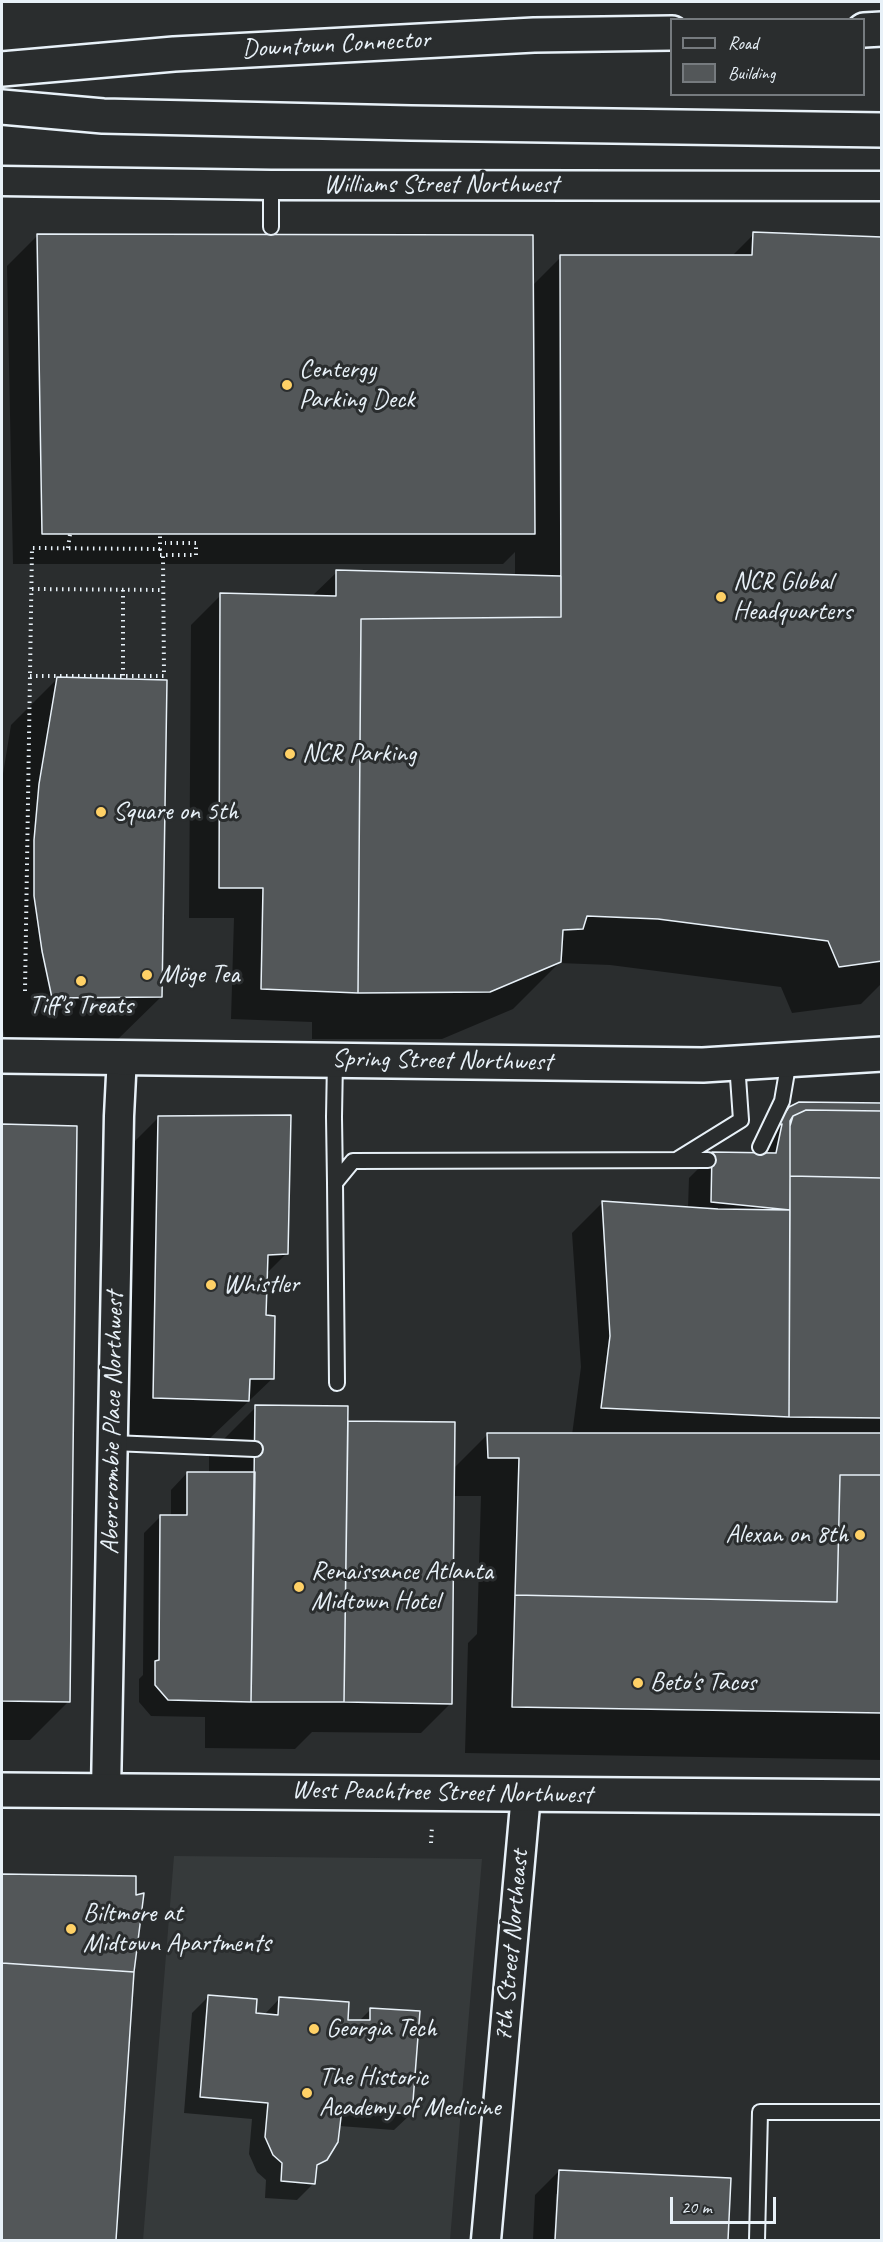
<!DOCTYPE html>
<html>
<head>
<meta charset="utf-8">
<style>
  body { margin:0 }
  #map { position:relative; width:883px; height:2242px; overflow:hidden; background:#2a2d2e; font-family:Caveat,sans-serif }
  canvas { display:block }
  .frame { position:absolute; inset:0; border:3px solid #e8f1f8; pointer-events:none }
  .legend { position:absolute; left:670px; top:18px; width:195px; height:78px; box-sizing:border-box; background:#2a2d2e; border:2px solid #767b7f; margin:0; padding:8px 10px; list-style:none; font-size:18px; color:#e8f1f8 }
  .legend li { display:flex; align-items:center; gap:12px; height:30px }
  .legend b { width:30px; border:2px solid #767b7f }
  .scale { position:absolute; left:670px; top:2197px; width:106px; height:27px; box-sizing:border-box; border:3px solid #e8f1f8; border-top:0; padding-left:8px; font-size:18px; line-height:21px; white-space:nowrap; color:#e8f1f8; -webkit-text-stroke:4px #2a2d2e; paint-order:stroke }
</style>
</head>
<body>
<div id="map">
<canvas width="883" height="2242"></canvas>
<div class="frame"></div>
<ul class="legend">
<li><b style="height:8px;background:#2a2d2e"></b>Road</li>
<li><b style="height:16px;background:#535759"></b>Building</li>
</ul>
<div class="scale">20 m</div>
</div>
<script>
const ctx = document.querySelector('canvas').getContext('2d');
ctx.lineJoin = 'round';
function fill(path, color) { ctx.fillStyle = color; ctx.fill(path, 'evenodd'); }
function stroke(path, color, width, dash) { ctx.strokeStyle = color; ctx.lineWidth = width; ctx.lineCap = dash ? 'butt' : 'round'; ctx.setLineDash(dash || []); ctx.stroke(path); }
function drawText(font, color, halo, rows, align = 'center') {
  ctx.font = font + ' Caveat,sans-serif'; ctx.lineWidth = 6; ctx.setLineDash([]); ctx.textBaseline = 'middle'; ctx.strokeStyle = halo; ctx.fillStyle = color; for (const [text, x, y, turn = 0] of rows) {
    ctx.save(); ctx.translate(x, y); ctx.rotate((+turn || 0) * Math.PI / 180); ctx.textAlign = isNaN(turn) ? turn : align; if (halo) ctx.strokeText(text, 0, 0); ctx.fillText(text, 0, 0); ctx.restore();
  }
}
fill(new Path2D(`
  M174 1856 482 1859 450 2240H143Z`), '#363a3b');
fill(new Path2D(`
  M754 234 882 238V983L861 1004 792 1013 781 987 610 965 559 963 513 1009 442 1039H312V1022L231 1019 234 918H189L191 625 221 595 311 597 337 572 515 576V552L503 564H13L7 266 37 236 532 286 561 257 732 256Z
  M58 678 161 997 114 1043 6 1044 2 1024V780L11 725Z
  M882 1104V1760L465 1753 468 1643 477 1634 481 1496H453L451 1703 421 1733 312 1732 295 1749 205 1748V1717L151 1716 139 1702V1679L143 1675 144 1533 161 1516H171V1490L187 1473H209V1454L256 1407 347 1425 349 1423 453 1469 487 1435H572L581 1367 572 1233 602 1203 688 1208 689 1178 713 1154H758L765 1133 789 1109Z
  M159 1117 287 1253 266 1274 264 1316 273 1378 209 1439 115 1436 120 1156Z
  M2 1126 76 1127 68 1702 30 1740H2Z
  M2 1875 134 1877 132 1972 114 2240H2Z
  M209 1996 254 2014 264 2015 280 1998 346 2021 358 2022 371 2009 411 2114 394 2130 339 2126 326 2159 314 2170 313 2184 297 2200 265 2198 266 2180 257 2172 249 2154 252 2119 184 2113 192 2013Z
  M559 2171 729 2179 726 2240H557L559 2194H556L554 2240H533L535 2195Z`), '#0007');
const building = new Path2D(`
  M753 232 882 237V961L839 967 828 941 658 919 587 916 583 929 563 930 561 962 490 992 358 993 361 619 561 617 560 255H752Z
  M37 234 533 235 535 534H42Z
  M336 570 561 576V617L361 619 358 993 261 989 263 888H219L220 593 336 596Z
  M57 677 167 680 162 997 52 998 42 951 34 896V840L39 784Z
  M799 1102 882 1103V1111L806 1110 793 1116 790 1126V1210L711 1202 712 1152 776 1153 782 1124 776 1126 789 1107Z
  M806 1110 882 1111V1178L790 1176V1121L793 1116Z
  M291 1115 288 1254 268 1255 266 1315 275 1316 274 1379H250L249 1401 153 1398 158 1116Z
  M2 1124 77 1126 70 1702 2 1701Z
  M790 1176 882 1178V1418L789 1417Z
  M602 1201 718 1209 790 1210 789 1417 601 1408 610 1336Z
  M255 1405 348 1406 344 1702H251Z
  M348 1421 455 1422 452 1704 344 1702Z
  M487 1433H882V1475H840L837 1602 515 1595 519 1458H488Z
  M187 1472H255L251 1702 168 1700 155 1685V1661L159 1660 160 1515H187Z
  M840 1475H882V1713L512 1707 515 1595 837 1602Z
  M2 1874 136 1876V1895L144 1893 134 1972 2 1963Z
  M2 1963 134 1972 116 2240H2Z
  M208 1995 257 1999 256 2013 278 2015 279 1997 349 2002 348 2020H370V2008L420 2011 412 2114 342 2109 338 2142 327 2160 317 2165 315 2184 281 2181 282 2163 273 2155 265 2137 268 2103 200 2097Z
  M559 2170 731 2178 728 2240H555Z`);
fill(building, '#535759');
stroke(building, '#e8f1f8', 1.5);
const lane = new Path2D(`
  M271 185V227
  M335 1060 334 1117 335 1183
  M760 1147 782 1101 789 1060
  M678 1159 741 1120 737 1063
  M337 1383 335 1183 353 1161 708 1160
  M113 1443 255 1449
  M757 2240 760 2112H882`);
const street = new Path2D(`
  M2 181 271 185 882 186
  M106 1791 119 1116 122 1056
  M486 2240 526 1794`);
const secondary = new Path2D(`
  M2 1056 703 1065 882 1054
  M2 1790 882 1797`);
const highway = new Path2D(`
  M864 30 882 29
  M2 69 174 54 534 35 672 33
  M2 107 103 116 411 123 882 130`);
stroke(lane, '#e8f1f8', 18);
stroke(street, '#e8f1f8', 33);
stroke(secondary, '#e8f1f8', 38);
stroke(highway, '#e8f1f8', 38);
stroke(new Path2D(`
  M68 548 70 534
  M160 549V555H196V543H165
  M32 589 164 590
  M123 590V676
  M30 676H164L163 555
  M25 991 32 548 160 549V534
  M431 1843 432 1826`), '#e8f1f8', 4, [1.5, 4.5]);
stroke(lane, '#2a2d2e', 14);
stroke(street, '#2a2d2e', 28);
stroke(secondary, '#2a2d2e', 33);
stroke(highway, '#2a2d2e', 33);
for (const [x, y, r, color] of [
  [287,385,6,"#ffd166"],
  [721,597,6,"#ffd166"],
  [290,754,6,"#ffd166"],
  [101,812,6,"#ffd166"],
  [147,975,6,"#ffd166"],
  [81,981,6,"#ffd166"],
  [211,1285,6,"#ffd166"],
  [860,1535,6,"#ffd166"],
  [299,1587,6,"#ffd166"],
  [638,1683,6,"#ffd166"],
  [71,1929,6,"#ffd166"],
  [314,2029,6,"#ffd166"],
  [307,2093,6,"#ffd166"]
]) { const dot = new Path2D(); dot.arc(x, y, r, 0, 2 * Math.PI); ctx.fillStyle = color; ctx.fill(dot); stroke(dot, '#2a2d2e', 2); }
drawText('26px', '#e8f1f8', '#2a2d2e', [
  ["Downtown Connector",336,45,-3],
  ["Williams Street Northwest",441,185],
  ["Spring Street Northwest",442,1061,1],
  ["Abercrombie Place Northwest",113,1423,-89],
  ["West Peachtree Street Northwest",442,1793,1],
  ["7th Street Northeast",512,1946,-85]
]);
drawText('26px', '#e8f1f8', '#2a2d2e', [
  ["Centergy",299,370],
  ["Parking Deck",299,400],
  ["NCR Global",733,582],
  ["Headquarters",733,612],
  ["NCR Parking",302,754],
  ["Square on 5th",113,812],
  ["Möge Tea",159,975],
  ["Tiff's Treats",81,1006,"center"],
  ["Whistler",223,1285],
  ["Alexan on 8th",848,1535,"right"],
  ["Renaissance Atlanta",311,1572],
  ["Midtown Hotel",311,1602],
  ["Beto's Tacos",650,1683],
  ["Biltmore at",83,1914],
  ["Midtown Apartments",83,1944],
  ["Georgia Tech",326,2029],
  ["The Historic",319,2078],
  ["Academy of Medicine",319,2108]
], 'left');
</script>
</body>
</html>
